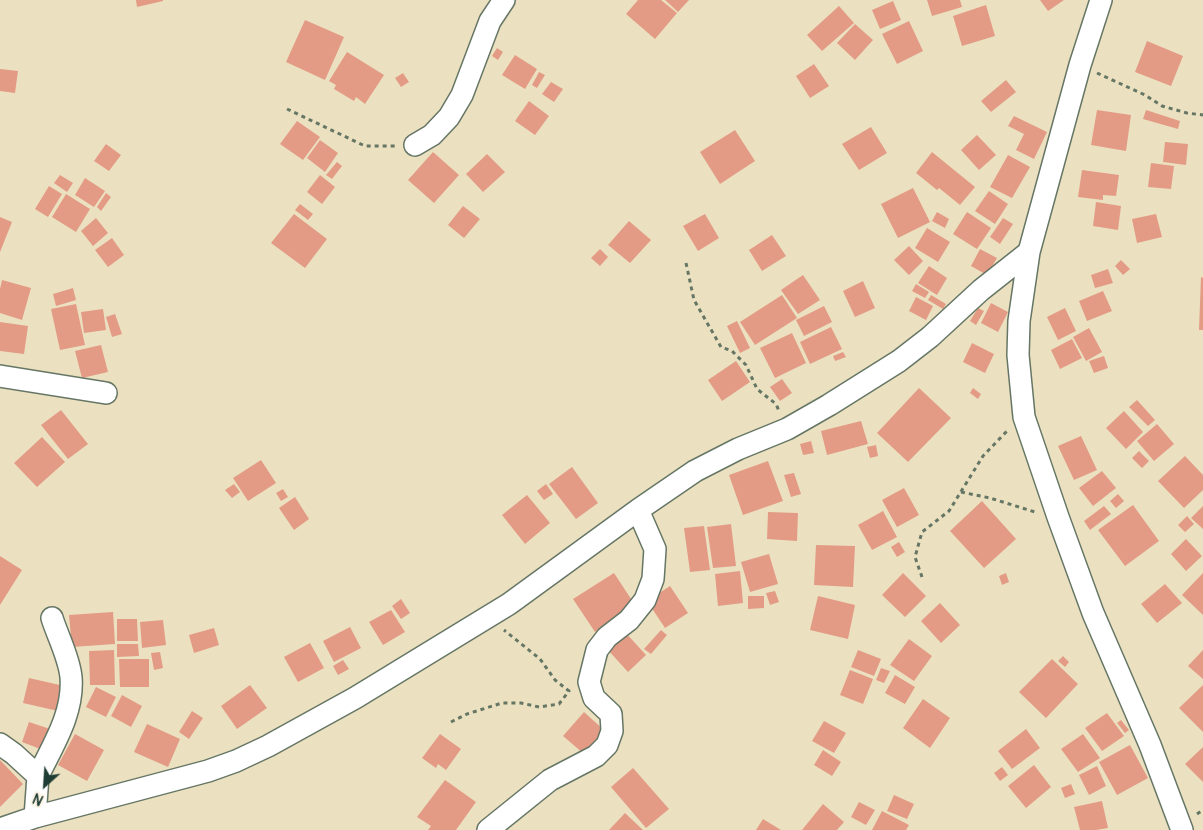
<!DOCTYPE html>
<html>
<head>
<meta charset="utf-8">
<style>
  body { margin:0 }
  #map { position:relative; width:1203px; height:830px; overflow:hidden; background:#ebe1c0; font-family:Pangolin,sans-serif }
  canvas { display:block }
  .north { position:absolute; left:20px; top:760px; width:50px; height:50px; -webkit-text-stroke:4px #fcf5e5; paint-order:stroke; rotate:206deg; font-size:14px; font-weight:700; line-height:20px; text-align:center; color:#1f3d34 }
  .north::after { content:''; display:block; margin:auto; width:18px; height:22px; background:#1f3d34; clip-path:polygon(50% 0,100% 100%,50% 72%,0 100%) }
</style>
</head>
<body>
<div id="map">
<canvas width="1203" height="830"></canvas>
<div class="north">N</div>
</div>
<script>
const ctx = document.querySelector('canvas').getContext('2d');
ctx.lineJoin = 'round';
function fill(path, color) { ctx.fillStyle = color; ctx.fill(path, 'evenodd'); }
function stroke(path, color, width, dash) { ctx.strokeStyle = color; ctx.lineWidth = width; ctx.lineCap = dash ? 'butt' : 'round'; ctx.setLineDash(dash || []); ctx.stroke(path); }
fill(new Path2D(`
  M136 0H163V1L137 7Z
  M638 0H661L677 13 655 39 626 14Z
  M665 0H689L678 12Z
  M927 0H960L962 7 932 16Z
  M1040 0H1064L1048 11Z
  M893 1 901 20 880 29 872 10Z
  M986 5 995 36 962 46 953 16Z
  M839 6 854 23 822 51 807 35Z
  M305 20 344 37 325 80 286 62Z
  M909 21 923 51 897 64 882 34Z
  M855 24 873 40 855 60 837 43Z
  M1147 41 1183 56 1171 86 1135 72Z
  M497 48 503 52 498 60 492 56Z
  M347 52 384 75 365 104 356 97 354 101 334 89 336 85 329 81Z
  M515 55 537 69 525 89 502 75Z
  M814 64 829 86 810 98 796 76Z
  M0 69 18 71 15 93 0 91Z
  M539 72 545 75 537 88 532 85Z
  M403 73 409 82 401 87 395 78Z
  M1006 80 1016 92 991 112 981 101Z
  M551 82 563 89 554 102 542 94Z
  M529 101 549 116 535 135 515 121Z
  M1097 110 1131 115 1126 151 1091 145Z
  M1146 110 1180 121 1178 129 1143 119Z
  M1014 116 1047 132 1034 159 1016 150 1024 134 1008 126Z
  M297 121 320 137 303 160 280 144Z
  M871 127 887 153 859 170 842 144Z
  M735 130 755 161 720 184 700 152Z
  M977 135 996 155 979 170 961 150Z
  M320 140 338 153 325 172 307 158Z
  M1165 142 1188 144 1186 165 1163 162Z
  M106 144 121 155 109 171 94 161Z
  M433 152 459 175 434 203 408 180Z
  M932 152 975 187 960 205 939 188 937 190 916 173Z
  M487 154 505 172 483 192 466 174Z
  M1008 155 1030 167 1012 198 990 187Z
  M337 162 342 166 332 179 326 175Z
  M1151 163 1174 166 1171 189 1148 187Z
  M1082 170 1119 175 1116 196 1103 195V200L1078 197Z
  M60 175 73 183 67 192 54 183Z
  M320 175 335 187 322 204 307 192Z
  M85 178 105 191 94 207 75 195Z
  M49 186 62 194 48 217 35 209Z
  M913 188 930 222 898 238 881 204Z
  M989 191 1008 204 995 224 975 211Z
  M106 193 111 197 101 211 97 207Z
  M66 194 90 209 76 232 52 217Z
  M1096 202 1121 206 1118 230 1093 226Z
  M300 204 313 214 308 220 295 210Z
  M463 206 480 219 464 238 448 225Z
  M937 212 949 219 945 228 932 221Z
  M967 212 991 228 977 249 953 234Z
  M294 214 327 239 305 268 271 243Z
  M705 214 719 238 698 251 683 226Z
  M1156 214 1162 237 1137 243 1132 219Z
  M0 217 12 222 0 252Z
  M96 218 108 233 93 246 81 231Z
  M1003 218 1013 224 1000 244 990 237Z
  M629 221 651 240 630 263 608 245Z
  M927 228 950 242 938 262 915 248Z
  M772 235 786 256 762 271 749 250Z
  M112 238 124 255 108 267 95 250Z
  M909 246 923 261 909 275 894 260Z
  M600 249 608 257 600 266 591 258Z
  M980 249 997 258 987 275 971 266Z
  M1121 260 1130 269 1123 275 1115 266Z
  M929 266 947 278 937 295 918 283Z
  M1108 269 1113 283 1095 288 1091 275Z
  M803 275 820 300 798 314 781 290Z
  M1201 277 1203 278V330H1199Z
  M2 280 31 288 22 320 0 313V289Z
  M863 281 875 308 855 317 843 291Z
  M916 284 929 292 925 298 912 291Z
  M73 288 76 300 56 306 53 294Z
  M1103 291 1112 311 1087 321 1079 301Z
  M782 295 797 318 755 345 740 322Z
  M931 295 946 304 943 309 928 300Z
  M916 297 933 306 926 320 909 311Z
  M991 303 1008 312 998 332 981 323Z
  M76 304 85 345 60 350 51 309Z
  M824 306 832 322 804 336 796 320Z
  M978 308 984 311 976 325 970 321Z
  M1065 308 1076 331 1058 340 1047 317Z
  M103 309 106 330 84 333 81 312Z
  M115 314 122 334 112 337 106 317Z
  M737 321 750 348 740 353 727 326Z
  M0 322 28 326 24 354 0 351Z
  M831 327 842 349 810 364 800 342Z
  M1089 328 1102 352 1086 361 1073 337Z
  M792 333 806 363 775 378 760 348Z
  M1072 339 1082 358 1060 369 1051 350Z
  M972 343 994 354 985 373 963 362Z
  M101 345 108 372 82 378 75 351Z
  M843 352 846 357 835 361 833 356Z
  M1104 356 1108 368 1094 373 1089 361Z
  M736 361 750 382 722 401 708 380Z
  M782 379 792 393 780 401 770 387Z
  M919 388 951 418 908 462 877 433Z
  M973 388 981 394 978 399 970 393Z
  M1137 400 1155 420 1148 426 1129 407Z
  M61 410 88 444 68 459 41 425Z
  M1124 411 1143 432 1126 449 1106 428Z
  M861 421 868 444 827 455 821 431Z
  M1157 424 1174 444 1154 461 1137 441Z
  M1081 436 1097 470 1074 480 1058 446Z
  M42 437 65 462 37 487 14 463Z
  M811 441 814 453 803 455 800 444Z
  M876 445 878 456 870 458 867 447Z
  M1139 451 1149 461 1142 468 1132 458Z
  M1185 456 1203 475V490L1184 508 1158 481Z
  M261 460 276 483 248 501 233 478Z
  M768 461 783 501 743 515 729 475Z
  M572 467 598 503 576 519 549 484Z
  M1102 471 1116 488 1093 506 1079 488Z
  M794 473 801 494 791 497 784 475Z
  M234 484 240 492 232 498 225 490Z
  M546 484 553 494 544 500 537 491Z
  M904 488 919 515 897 527 882 500Z
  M283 489 288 497 281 501 276 493Z
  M1118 494 1124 501 1116 508 1110 501Z
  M527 495 550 523 525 544 502 515Z
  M295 497 309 519 294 530 279 508Z
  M982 501 1016 539 984 568 950 531Z
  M1133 505 1159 541 1125 566 1098 530Z
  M1104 506 1111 514 1090 530 1084 521Z
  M1203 506V529L1191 518Z
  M883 511 897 537 872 550 858 525Z
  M768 512 798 513 797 541 767 539Z
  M1187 516 1194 524 1185 532 1178 525Z
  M731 524 736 566 713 568 707 527Z
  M704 526 710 570 690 572 684 528Z
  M1186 539 1202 556 1186 571 1171 554Z
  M899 542 905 552 897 557 891 547Z
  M816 545 855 546 853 587 814 585Z
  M769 554 778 584 750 592 741 562Z
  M0 556 22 570 0 605Z
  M740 571 743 603 718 606 715 574Z
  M614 573 635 605 595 632 573 599Z
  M903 573 926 596 905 617 882 595Z
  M1006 573 1009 582 1002 585 999 576Z
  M1203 573V615L1182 595Z
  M1165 584 1182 603 1157 623 1141 604Z
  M670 586 688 613 665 628 647 601Z
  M775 591 779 602 770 605 766 593Z
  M748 596H764V608L748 609Z
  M818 596 855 605 848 639 810 630Z
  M401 599 410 613 401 619 392 606Z
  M940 603 960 625 941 643 921 621Z
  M391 610 405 632 383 645 369 622Z
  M113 612 115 644 72 647 69 615Z
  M117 619H137L138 641H117Z
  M163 620 166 645 142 648 140 622Z
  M350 627 361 648 334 662 323 641Z
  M214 628 219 645 194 653 189 635Z
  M661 630 667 635 651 654 644 649Z
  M625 632 646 655 628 672 607 649Z
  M909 639 932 656 914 681 890 665Z
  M310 643 324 668 298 682 284 657Z
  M117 644H138L139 656 117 657Z
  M114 650 115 685H90L89 651Z
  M858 650 881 659 874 676 851 667Z
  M1203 650V679L1188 666Z
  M160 652 163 668 154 670 151 653Z
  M1063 656 1069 662 1065 667 1058 661Z
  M119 659H149V687H120Z
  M1052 659 1078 684 1046 718 1019 692Z
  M343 660 349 669 338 675 333 666Z
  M881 668 890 671 884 683 876 680Z
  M850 670 873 679 863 704 840 695Z
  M895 675 915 687 905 704 885 693Z
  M29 678 64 686 58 711 23 703Z
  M250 685 267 708 237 729 221 706Z
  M1203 685V732L1179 708Z
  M96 687 116 697 106 717 86 707Z
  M122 695 142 706 131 727 111 716Z
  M923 699 950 718 930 748 903 728Z
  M192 711 203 718 189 739 179 732Z
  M584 712 605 731 584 754 563 736Z
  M1107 713 1124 736 1102 751 1085 728Z
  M1121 720 1129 730 1125 733 1117 723Z
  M824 721 846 733 834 753 812 741Z
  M29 722 50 729 43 750 22 742Z
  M147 724 180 739 168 767 134 752Z
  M1026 729 1040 748 1012 769 998 751Z
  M75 734 104 750 87 781 58 765Z
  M440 734 461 749 446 770 438 764 436 768 422 758Z
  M1083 734 1100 758 1078 772 1061 749Z
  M1130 745 1148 778 1117 795 1099 762Z
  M1203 747V782L1185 764Z
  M823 750 841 762 832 776 814 765Z
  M0 760 23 784 0 807Z
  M1034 765 1051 787 1026 808 1008 786Z
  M1097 766 1106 786 1089 795 1079 775Z
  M1002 767 1008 775 1000 781 994 773Z
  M633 768 669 809 646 828 611 787Z
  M445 780 476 802 456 830H428L431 826 417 817Z
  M1071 784 1075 794 1065 798 1061 788Z
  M894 795 914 804 907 819 887 811Z
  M1102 801 1108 828 1096 830H1080L1074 807Z
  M859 802 875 810 866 825 851 817Z
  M823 804 844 822 837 830H802Z
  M882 811 909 825 906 830H872Z
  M625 813 643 830H609Z
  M763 819 781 830H756Z`), '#e39b85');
const minor = new Path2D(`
  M1101 0 1080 65 1029 252 1019 321 1018 355 1024 417 1058 517 1093 613 1150 745 1182 830
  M415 145 432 135 449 117 462 95 490 21 504 0
  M0 376 106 393
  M0 744 14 754 38 776 35 817
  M38 776C53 745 74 713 71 677 69 657 58 637 52 618
  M0 829 35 817 208 771 236 761 268 746 355 698 509 604 638 510 695 471 738 449 787 429 829 405 899 361 930 337 981 290 1029 252
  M488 830 550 780 596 756 607 745 612 731 611 714 594 698 589 682 597 650 607 637 629 620 645 600 653 579 655 549 638 510`);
stroke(minor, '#667665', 24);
stroke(new Path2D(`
  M1097 73 1145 95 1162 106 1187 113 1203 115
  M287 109 365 146H396
  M686 263 694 300 721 347 732 351 746 365 757 389 776 404 779 411
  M961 492 990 498 1035 512
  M922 577 915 557 922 532 949 511 983 456 1008 430
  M451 722 467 714 502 703H521L539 707 559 704 569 691 555 680 540 659 504 630
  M1197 814 1203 810`), '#667665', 3, [4, 4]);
stroke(minor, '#fff', 21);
</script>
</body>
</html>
